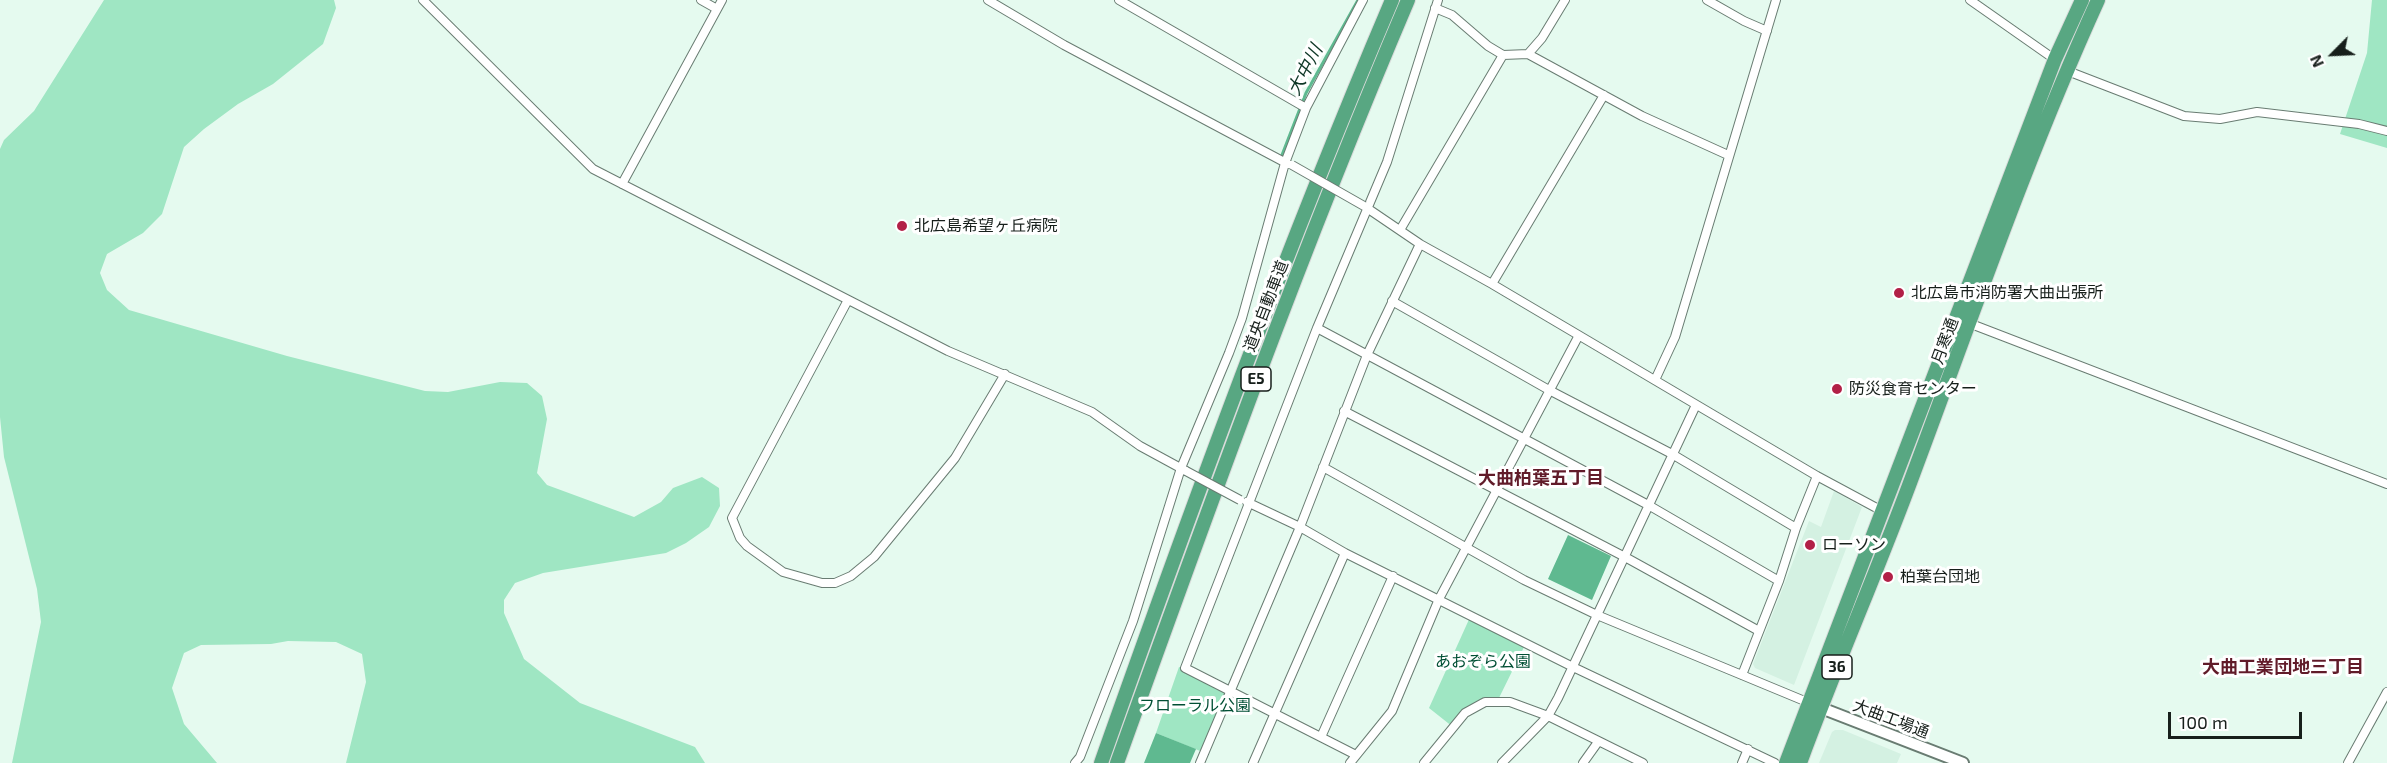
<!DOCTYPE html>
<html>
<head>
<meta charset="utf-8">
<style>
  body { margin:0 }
  #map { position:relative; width:2387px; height:763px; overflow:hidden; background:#e5faef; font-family:"Exo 2",sans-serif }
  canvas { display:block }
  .north { position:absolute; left:2303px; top:24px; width:60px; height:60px; -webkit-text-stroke:4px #fff; paint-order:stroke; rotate:246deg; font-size:16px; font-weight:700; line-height:24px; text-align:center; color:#171f1b }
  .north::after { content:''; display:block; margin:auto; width:21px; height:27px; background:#171f1b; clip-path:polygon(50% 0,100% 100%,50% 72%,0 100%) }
  .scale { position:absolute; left:2168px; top:712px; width:134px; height:27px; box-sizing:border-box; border:3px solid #171f1b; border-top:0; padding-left:8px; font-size:18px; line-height:21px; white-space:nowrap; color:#171f1b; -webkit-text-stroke:4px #fff; paint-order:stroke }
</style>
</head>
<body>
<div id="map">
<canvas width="2387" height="763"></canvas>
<div class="north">N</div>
<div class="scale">100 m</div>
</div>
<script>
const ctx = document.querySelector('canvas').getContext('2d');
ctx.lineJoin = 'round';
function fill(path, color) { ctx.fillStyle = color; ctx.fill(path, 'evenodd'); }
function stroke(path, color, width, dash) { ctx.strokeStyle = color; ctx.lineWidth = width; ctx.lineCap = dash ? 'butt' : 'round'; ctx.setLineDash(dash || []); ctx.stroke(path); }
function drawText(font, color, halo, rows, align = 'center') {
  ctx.font = font + ' "Exo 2","Noto Sans JP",sans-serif'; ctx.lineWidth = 6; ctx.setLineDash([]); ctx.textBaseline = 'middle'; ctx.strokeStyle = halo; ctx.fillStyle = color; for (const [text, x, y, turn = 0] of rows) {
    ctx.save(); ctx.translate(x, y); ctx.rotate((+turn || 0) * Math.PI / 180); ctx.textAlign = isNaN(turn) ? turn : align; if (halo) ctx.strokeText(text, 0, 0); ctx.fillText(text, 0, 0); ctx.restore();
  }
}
fill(new Path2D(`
  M1834 491 1862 507 1794 685 1755 668 1753 664 1809 521 1821 527Z
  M1835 730H1843L1901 754 1897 763H1819L1832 732Z`), '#d4f1e2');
fill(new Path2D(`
  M104 0H334L336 8 323 44 273 84 238 104 204 129 184 147 162 214 143 233 107 254 100 273 107 290 129 310 287 356 425 391 448 392 500 382 527 383 542 396 547 419 537 473 547 485 634 517 661 502 673 488 702 477 719 488 720 506 709 527 686 543 666 553 543 573 515 583 504 600V613L524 659 580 703 695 747 705 763H346L366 682 362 654 336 642 288 641 271 644 201 645 184 653 172 688 184 724 217 763H12L41 622 37 589 4 457 0 417V149L4 140 34 111Z
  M2372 0H2387V148L2340 134 2367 53Z
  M1471 615 1526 643 1497 702H1485L1453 727 1429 708Z
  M1179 667 1186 668 1231 692 1205 753 1156 733Z`), '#9fe6c3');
fill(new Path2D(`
  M1568 535 1611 556 1592 600 1548 579Z
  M1156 733 1196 749 1190 763H1144Z`), '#5fb990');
stroke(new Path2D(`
  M1282 155 1306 93 1358 0`), '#5fb990', 3);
const street = new Path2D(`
  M423 0 593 169 948 351 1092 412 1140 446 1186 471
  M701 0 717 9
  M988 0 1064 45 1288 164
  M1119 0 1306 108
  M1707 0 1744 21 1767 31
  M1970 0 2057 61
  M1435 8 1452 15 1488 46 1503 55 1528 54 1642 116 1728 155
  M1528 54 1542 38 1565 0
  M2065 70 2184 116 2220 119 2257 112 2359 124 2387 131
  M622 184 722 0
  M1367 208 1420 244 1492 284 1817 476 1884 512
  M1400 230 1503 55
  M1492 284 1604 95
  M848 300 732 518 740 538 747 546 783 572 822 583H835L851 576 874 557 955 458 1005 374
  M1392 301 1549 390 1672 454 1796 528
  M1966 322 2387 484
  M1317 328 1650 506 1779 581
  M1655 380 1675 337 1776 0
  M1344 411 1625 557 1759 631
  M1323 467 1524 580 1597 615 1807 702
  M1247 502 1300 527 1345 553 1573 667 1775 763
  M1742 675 1779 581 1796 528 1817 476
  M1321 737 1393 576
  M1356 755 1185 668 1317 328 1387 162 1438 0
  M1075 763 1080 757 1133 621 1181 468 1229 353 1242 318 1285 163 1306 108 1363 0
  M1200 763 1300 527 1367 355 1420 244
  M1253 763 1345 553
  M1350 763 1392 711 1439 599 1578 337
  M1424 763 1465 713 1485 702H1510L1548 716 1643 763
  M1502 763 1548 716 1558 698 1696 405
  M1583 763 1598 742
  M1742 763 1748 749
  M2348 763 2387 692`);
const secondary = new Path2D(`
  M1816 706 1963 763`);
const highway = new Path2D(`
  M1101 763C1192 506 1285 251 1392 0
  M1117 763C1209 507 1301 251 1408 0
  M1786 763 2055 59 2082 0
  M1800 763C1836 665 1878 570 1914 472 1973 314 2028 154 2098 0`);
stroke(street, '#697c72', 10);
stroke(secondary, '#697c72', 14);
stroke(highway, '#dadbdb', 16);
stroke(street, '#fff', 8);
stroke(secondary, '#fff', 10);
stroke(highway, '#58a782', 14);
const streetBridge = new Path2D(`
  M1292 165 1364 206
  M1186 471 1240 500`);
stroke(streetBridge, '#697c72', 10, []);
stroke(streetBridge, '#fff', 8);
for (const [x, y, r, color] of [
  [902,226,6,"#b22047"],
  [1899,293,6,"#b22047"],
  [1837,389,6,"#b22047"],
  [1810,545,6,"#b22047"],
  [1888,577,6,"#b22047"]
]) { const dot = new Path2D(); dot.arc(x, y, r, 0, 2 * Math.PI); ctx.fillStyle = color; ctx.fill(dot); stroke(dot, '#fff', 2); }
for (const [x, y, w] of [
  [1256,379,30],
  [1837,667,30]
]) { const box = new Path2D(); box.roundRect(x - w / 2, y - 12, w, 24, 4.5); ctx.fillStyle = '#fff'; ctx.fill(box); stroke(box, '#171f1b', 1.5); }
drawText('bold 15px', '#171f1b', null, [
  ["E5",1256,379],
  ["36",1837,667]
]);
drawText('16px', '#171f1b', '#fff', [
  ["北広島希望ヶ丘病院",914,226],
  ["北広島市消防署大曲出張所",1911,293],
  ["防災食育センター",1849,389],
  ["ローソン",1822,545],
  ["柏葉台団地",1900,577]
], 'left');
drawText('16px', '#171f1b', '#fff', [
  ["道央自動車道",1266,306,-69],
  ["月寒通",1945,341,-70],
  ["大曲工場通",1891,719,21]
]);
drawText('16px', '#014f34', '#fff', [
  ["あおぞら公園",1483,662],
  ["フローラル公園",1195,706]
]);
drawText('italic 18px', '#0e3726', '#fff', [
  ["大中川",1305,70,-63]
]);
drawText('bold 18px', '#611b29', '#fff', [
  ["大曲柏葉五丁目",1541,478],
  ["大曲工業団地三丁目",2283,667]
]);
</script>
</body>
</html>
